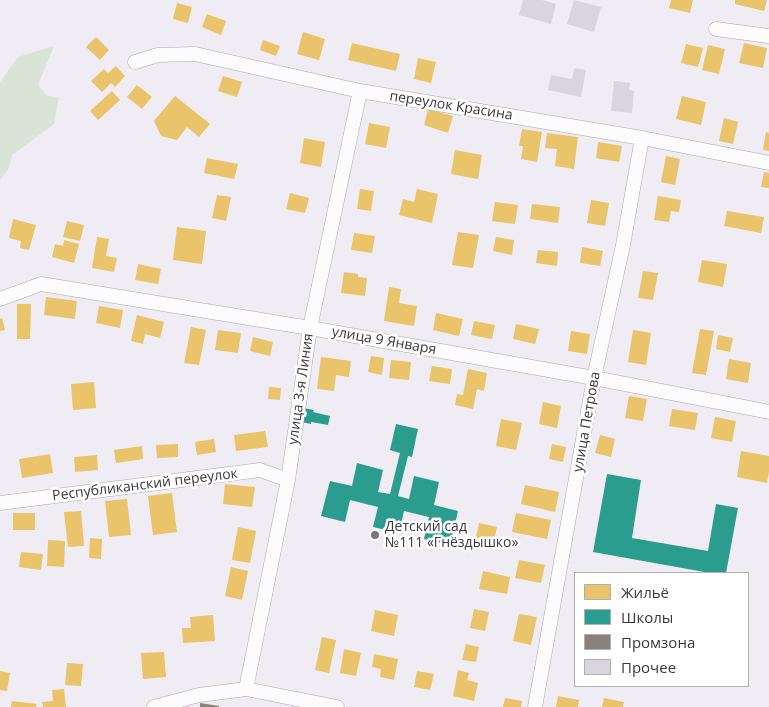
<!DOCTYPE html>
<html>
<head>
<meta charset="utf-8">
<style>
  body { margin:0 }
  #map { position:relative; width:769px; height:707px; overflow:hidden; background:#f0ecf4; font-family:"Open Sans",sans-serif }
  canvas { display:block }
  .legend { position:absolute; left:574px; top:572px; width:175px; height:115px; box-sizing:border-box; background:#fff; border:1px solid #b0afb2; margin:0; padding:6px 9px; list-style:none; font-size:15px; color:#3a383e }
  .legend li { display:flex; align-items:center; gap:10px; height:25px }
  .legend b { width:25px; border:1px solid #b0afb2 }
</style>
</head>
<body>
<div id="map">
<canvas width="769" height="707"></canvas>
<ul class="legend">
<li><b style="height:14px;background:#e9c46a"></b>Жильё</li>
<li><b style="height:14px;background:#2a9d8f"></b>Школы</li>
<li><b style="height:14px;background:#8a817c"></b>Промзона</li>
<li><b style="height:14px;background:#d9d5de"></b>Прочее</li>
</ul>
</div>
<script>
const ctx = document.querySelector('canvas').getContext('2d');
ctx.lineJoin = 'round';
function fill(path, color) { ctx.fillStyle = color; ctx.fill(path, 'evenodd'); }
function stroke(path, color, width, dash) { ctx.strokeStyle = color; ctx.lineWidth = width; ctx.lineCap = dash ? 'butt' : 'round'; ctx.setLineDash(dash || []); ctx.stroke(path); }
function drawText(font, color, halo, rows, align = 'center') {
  ctx.font = font + ' "Open Sans",sans-serif'; ctx.lineWidth = 5; ctx.setLineDash([]); ctx.textBaseline = 'middle'; ctx.strokeStyle = halo; ctx.fillStyle = color; for (const [text, x, y, turn = 0] of rows) {
    ctx.save(); ctx.translate(x, y); ctx.rotate((+turn || 0) * Math.PI / 180); ctx.textAlign = isNaN(turn) ? turn : align; if (halo) ctx.strokeText(text, 0, 0); ctx.fillText(text, 0, 0); ctx.restore();
  }
}
fill(new Path2D(`
  M54 46 38 85 47 96 59 97 54 124 12 155 9 168 0 180V82L18 57Z`), '#d9e3d6');
fill(new Path2D(`
  M671 0H693L690 13 669 8Z
  M735 0H767L764 11 735 4Z
  M177 3 192 7 188 23 173 19Z
  M207 14 226 21 221 35 202 27Z
  M303 32 325 39 319 60 297 54Z
  M96 37 109 50 100 60 86 47Z
  M263 40 280 46 276 56 260 50Z
  M352 43 400 54 396 71 348 60Z
  M744 43 767 48 763 68 739 63Z
  M686 44 703 48 698 67 681 63Z
  M708 45 725 49 719 74 702 70Z
  M418 58 436 62 431 83 414 79Z
  M116 66 125 76 115 87 111 83 102 92 91 81 104 69 108 73Z
  M223 76 242 82 237 97 218 91Z
  M137 85 152 97 142 109 127 97Z
  M112 91 120 100 98 120 90 111Z
  M175 96 210 124 199 137 187 127 177 140 161 136 154 121Z
  M682 96 706 102 701 125 676 119Z
  M428 109 453 116 448 133 424 125Z
  M724 118 738 122 733 144 719 141Z
  M369 123 390 127 386 148 365 144Z
  M522 129 542 132 537 162 521 159 523 146H519Z
  M766 132 769 133V151L763 150Z
  M547 133 578 137 574 169 555 166 557 149 545 148Z
  M304 138 325 142 321 167 300 163Z
  M598 142 622 146 619 162 596 158Z
  M455 150 482 155 478 179 451 174Z
  M666 156 680 159 675 185 661 182Z
  M207 158 238 164 234 179 204 173Z
  M764 172 769 173V188L761 187Z
  M360 189 374 191 371 211 357 209Z
  M417 189 438 194 432 223 399 215 403 199 414 202Z
  M290 193 309 198 305 213 286 209Z
  M217 195 231 197 226 221 212 218Z
  M658 196 681 200 679 212 671 211 669 222 654 220Z
  M591 200 609 203 605 226 587 223Z
  M495 202 518 205 515 224 492 221Z
  M532 204 560 207 558 223 530 219Z
  M727 211 764 217 761 233 724 226Z
  M13 219 36 225 29 250 20 248 21 241 9 238Z
  M67 221 84 225 80 241 63 237Z
  M177 227 206 231 202 264 173 260Z
  M458 232 479 235 473 268 452 265Z
  M354 233 375 236 372 253 351 250Z
  M97 237 109 239 106 256 117 258 114 272 92 268Z
  M496 237 514 240 512 255 493 251Z
  M64 240 79 244 74 263 52 257 55 244 63 246Z
  M582 247 603 251 600 266 580 263Z
  M538 250 558 252 557 266 536 263Z
  M702 260 727 264 723 287 698 282Z
  M138 264 161 269 158 284 135 280Z
  M643 271 658 273 653 300 638 298Z
  M344 272 358 274V277L367 278 365 296 341 293Z
  M389 287 401 289 399 303 417 306 414 326 384 321Z
  M46 297 77 301 75 319 44 315Z
  M17 304H31L30 339H17Z
  M99 306 123 310 120 328 96 323Z
  M436 313 463 319 459 336 433 330Z
  M137 315 164 322 160 338 145 334 143 344 131 341Z
  M2 318 5 330 0 331V319Z
  M474 321 495 325 492 339 471 335Z
  M516 324 539 329 535 344 513 339Z
  M191 327 206 330 199 365 184 363Z
  M700 329 714 331 706 375 692 373Z
  M218 330 241 333 238 353 215 350Z
  M633 330 651 333 646 365 628 362Z
  M571 331 590 334 587 354 568 351Z
  M718 335 733 338 730 352 716 349Z
  M253 337 273 342 270 356 250 351Z
  M371 356 384 358 382 375 368 372Z
  M321 357 351 361 349 377 336 375 334 391 317 389Z
  M729 359 751 363 748 383 726 379Z
  M391 360 411 362 409 380 389 378Z
  M432 366 452 369 450 384 429 381Z
  M468 369 487 373 484 391 477 389 473 409 455 405 457 394 463 395Z
  M94 382 96 408 73 410 71 384Z
  M269 387 281 388 280 400 268 399Z
  M629 396 647 399 643 421 625 418Z
  M543 402 561 406 557 428 539 424Z
  M672 409 698 413 695 430 669 426Z
  M715 417 736 421 732 442 711 438Z
  M501 419 522 423 516 450 496 446Z
  M265 431 268 447 236 451 234 435Z
  M600 435 615 439 611 457 595 453Z
  M214 439 216 452 197 455 195 442Z
  M178 444V457L157 458 156 445Z
  M552 444 566 447 563 462 549 459Z
  M142 446 143 459 116 463 114 450Z
  M741 451 769 456V472L767 483 737 477Z
  M50 454 53 473 22 478 19 459Z
  M97 455 98 470 75 472 74 457Z
  M225 484 255 487 252 507 223 504Z
  M525 485 559 492 555 512 521 504Z
  M172 493 177 532 153 535 148 496Z
  M127 499 131 535 109 537 105 501Z
  M81 511 84 546 68 547 64 512Z
  M13 513H35V530H13Z
  M516 513 551 520 547 539 512 532Z
  M479 523 497 527 493 546 475 542Z
  M238 527 256 531 250 563 232 560Z
  M90 538 102 539 101 559 89 558Z
  M48 540 65 541 64 567 47 566Z
  M21 552 43 554 41 570 19 567Z
  M519 560 545 565 541 583 515 578Z
  M231 567 248 571 242 600 225 596Z
  M483 571 510 577 507 594 479 589Z
  M474 609 489 612 485 631 470 628Z
  M375 610 398 615 394 636 371 631Z
  M519 614 537 617 531 645 513 641Z
  M213 615 215 641 183 643 182 628H191L190 617Z
  M322 637 336 640 329 673 315 670Z
  M466 644 479 647 476 662 462 660Z
  M344 649 361 653 356 676 340 673Z
  M164 652 166 677 143 679 141 653Z
  M374 654 398 659 394 680 380 677 381 669 372 667Z
  M67 663 83 664 81 686 65 685Z
  M458 670 469 673 467 680 478 683 474 701 453 696Z
  M0 671 10 673 7 691 0 690Z
  M417 671 434 674 430 690 414 687Z
  M64 689 66 707H43L42 702 53 701 52 690Z
  M558 696 579 700 578 707H556Z
  M505 698 522 701 521 707H503Z
  M604 698 624 702 623 707H602Z
  M12 701 37 704 36 707H11Z`), '#e9c46a');
fill(new Path2D(`
  M304 408 314 410 313 412 330 416 328 425 311 422V424L301 422Z
  M396 424 418 429 412 457 408 456 398 496 409 499 414 476 439 482 434 505 458 511 450 545 424 539 429 517 404 511 399 533 373 527 378 507 350 500 345 522 321 516 330 481 352 486 357 463 383 470 378 492 390 494 400 453 390 450Z
  M607 474 641 480 632 538 708 551 716 504 738 508 726 573H710L593 552Z`), '#2a9d8f');
fill(new Path2D(`
  M200 703 219 706V707H200Z`), '#8a817c');
fill(new Path2D(`
  M523 0H542L556 4 551 24 519 15Z
  M574 0 601 7 594 32 567 24Z
  M574 68 586 70 581 97 548 90 551 75 572 79Z
  M614 81 630 83 629 90 634 91 632 113 611 111Z`), '#d9d5de');
const street = new Path2D(`
  M716 29 769 36
  M135 62 158 55 195 54 360 91 642 138 769 163
  M0 299 41 284 310 328 594 378 769 412
  M0 503 260 470 288 480
  M246 689 288 480 310 328 360 91
  M154 707 199 695 246 689 337 707
  M535 707 594 378 623 245 642 138`);
stroke(street, '#a9a6ac', 15);
stroke(street, '#fdfcfd', 14);
for (const [x, y, r, color] of [
  [375,535,5,"#7a777e"]
]) { const dot = new Path2D(); dot.arc(x, y, r, 0, 2 * Math.PI); ctx.fillStyle = color; ctx.fill(dot); stroke(dot, '#fff', 2); }
drawText('14px', '#3a383e', '#fff', [
  ["переулок Красина",451,106,9],
  ["улица 9 Января",384,341,10],
  ["улица 3-я Линия",301,389,-82],
  ["улица Петрова",587,422,-80],
  ["Республиканский переулок",145,485,-7]
]);
drawText('14px', '#3a383e', '#fff', [
  ["Детский сад",385,527],
  ["№111 «Гнёздышко»",385,543]
], 'left');
</script>
</body>
</html>
